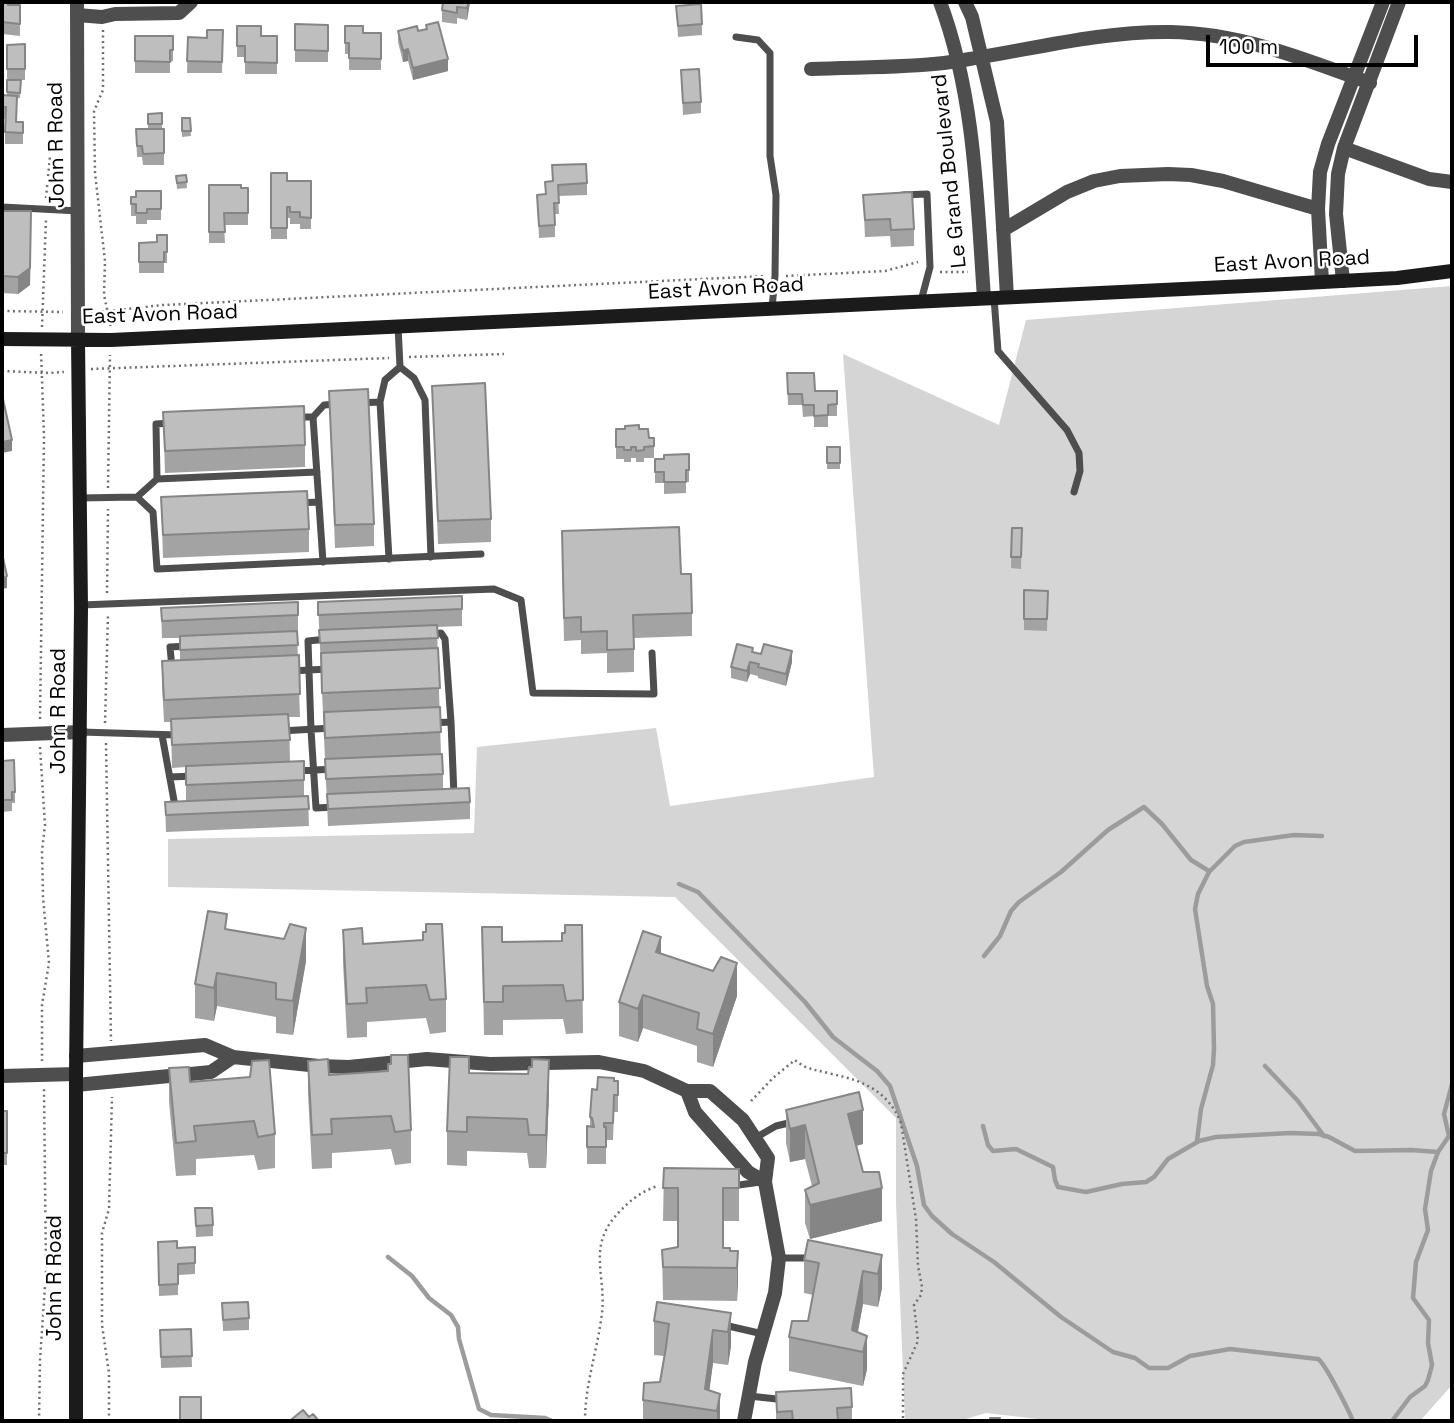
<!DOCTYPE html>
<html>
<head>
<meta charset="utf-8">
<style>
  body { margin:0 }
  #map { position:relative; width:1454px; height:1423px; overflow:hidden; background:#fff; font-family:"Space Grotesk",sans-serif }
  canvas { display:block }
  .frame { position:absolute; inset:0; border:4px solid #000; pointer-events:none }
  .scale { position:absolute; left:1206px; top:35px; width:212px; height:32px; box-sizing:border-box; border:4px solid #000; border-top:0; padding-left:9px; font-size:21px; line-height:24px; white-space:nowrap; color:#000; -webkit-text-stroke:5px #fff; paint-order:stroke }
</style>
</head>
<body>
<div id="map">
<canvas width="1454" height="1423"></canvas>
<div class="frame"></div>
<div class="scale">100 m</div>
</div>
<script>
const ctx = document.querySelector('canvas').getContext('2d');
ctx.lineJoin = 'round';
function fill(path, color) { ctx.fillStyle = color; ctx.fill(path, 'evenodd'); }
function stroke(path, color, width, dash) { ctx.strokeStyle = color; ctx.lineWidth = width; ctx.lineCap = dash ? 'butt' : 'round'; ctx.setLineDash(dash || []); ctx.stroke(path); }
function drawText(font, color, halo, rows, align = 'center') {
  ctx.font = font + ' "Space Grotesk",sans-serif'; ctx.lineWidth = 5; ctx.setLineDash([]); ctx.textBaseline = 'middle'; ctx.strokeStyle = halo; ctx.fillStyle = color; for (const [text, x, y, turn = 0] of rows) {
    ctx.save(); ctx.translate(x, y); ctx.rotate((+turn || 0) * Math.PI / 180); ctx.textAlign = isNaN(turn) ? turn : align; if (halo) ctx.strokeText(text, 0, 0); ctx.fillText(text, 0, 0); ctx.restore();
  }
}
fill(new Path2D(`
  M1452 286V1385L1420 1421H1056L986 1413 959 1421H905L896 1203V1118L675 897 168 887V839L474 833 477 747 656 728 670 806 874 777 843 354 999 425 1026 320Z`), '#d5d5d5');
stroke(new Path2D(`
  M679 884 698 892 805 1002 833 1037 877 1071 890 1086 917 1166 924 1205 932 1216 952 1234 994 1262 1061 1317 1113 1352 1135 1358 1149 1368H1168L1190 1356 1230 1349 1318 1359C1325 1363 1349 1411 1353 1421
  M984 956 1000 936 1011 911 1019 902 1061 872 1108 830 1144 807 1162 824 1191 860 1209 871
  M1265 1066 1298 1101 1324 1136
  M983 1126 988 1145 993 1151 1016 1149 1053 1167 1055 1180 1058 1187 1086 1192 1122 1184 1146 1182 1154 1177 1168 1159 1199 1141 1216 1137 1290 1133 1319 1134 1329 1137 1355 1151 1411 1150 1438 1152
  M1197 1141 1201 1109 1213 1065 1214 1048 1213 1004 1207 986 1195 909 1198 894 1209 872 1235 846 1244 842 1294 835 1322 836
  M388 1257 412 1276 429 1298 451 1315 458 1327 459 1339 479 1409 491 1415 545 1418 552 1421
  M1392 1421 1410 1397 1425 1386 1428 1380 1432 1365 1428 1343 1429 1320 1413 1298 1416 1262 1428 1230 1425 1209 1431 1171 1438 1152 1449 1136 1444 1114 1452 1084`), '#9c9c9c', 4.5);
stroke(new Path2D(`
  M103 30V90L94 111 95 173 105 261 104 295 111 328
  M46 198 50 156
  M940 272H968
  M786 276 885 271 918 262
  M2 311 63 312
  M91 313 163 305 765 276
  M42 327 46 219
  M409 357 504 354
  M91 369 389 358
  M2 371 49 373 64 372
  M108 488 110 355
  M107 593 108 509
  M40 719 44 436 41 351
  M105 723 108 614
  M106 743 111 1041
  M40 747 45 825 42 851 43 897 49 963 42 1005V1061
  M751 1101 773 1078 795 1060C806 1070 818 1070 832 1074 864 1081 888 1091 901 1123L916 1219 918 1266 922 1287 921 1295 914 1305 918 1341 903 1374V1421
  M39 1421 40 1360 46 1272 44 1088
  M109 1421V1373L102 1325V1233L109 1209 112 1097
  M585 1421C585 1386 596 1355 601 1320 609 1276 583 1247 622 1209 632 1199 644 1190 658 1186`), '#707070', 2.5, [2, 3.5]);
stroke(new Path2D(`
  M736 37 758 40 770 53V156L776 195 775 276 772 308
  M903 195 927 194 930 267 921 301
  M2 207 79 211
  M994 298 998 351 1067 430 1079 453 1080 471 1074 492
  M398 326 400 367 414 378 425 400 431 557
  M380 402 385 380 400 367
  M359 403 380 402 389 559
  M298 417H313L324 405 337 404
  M313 417 323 562
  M157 479 317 472
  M137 497 157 479 156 424 171 423
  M80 498 137 497 153 512 157 569 481 554
  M298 503 319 502
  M81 605 494 589 521 600 533 693 654 694 652 653
  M430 634 441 633 445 639 451 722
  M327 639 308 641 311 730 316 808 334 807
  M172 668 170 647 189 646
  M291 671 328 669
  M431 723 451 722 454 796
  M281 731 332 728
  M81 732 178 735
  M162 735 175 806 180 807
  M297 771 334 769
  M170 777 194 776
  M755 1138 776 1126 793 1122
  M731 1186 761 1182
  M779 1258H814
  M724 1325 763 1334
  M749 1396 786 1400`), '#4e4e4e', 7);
stroke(new Path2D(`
  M940 2C975 95 977 199 984 298
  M965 2 972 17 997 122 1007 297
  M77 15 102 17 115 14 179 13 191 2
  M811 69C855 67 901 68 944 63 1019 53 1094 31 1170 32 1240 33 1305 59 1370 83
  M1344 148 1429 179 1452 182
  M1003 230 1067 192 1094 181 1120 176 1168 174 1191 175 1223 181 1318 209
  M1343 281 1336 214 1338 174 1344 148 1399 2
  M1322 282 1318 209 1320 172 1328 144 1383 2
  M2 735 81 732
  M76 1056 205 1045 233 1057 319 1066 349 1067 427 1059 490 1064 599 1062 644 1071 687 1091H710L743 1120 768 1158 765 1182 779 1258 775 1293 755 1362 744 1421
  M2 1076 76 1074
  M76 1085 211 1072 233 1057
  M687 1091 695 1112 748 1172 765 1182`), '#4e4e4e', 14);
stroke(new Path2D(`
  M77 2 78 340`), '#4e4e4e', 14);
stroke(new Path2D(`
  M2 339 111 340 557 319 1267 285 1397 278 1452 271
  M76 1421V1074L81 608 78 340`), '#1b1b1b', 14);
fill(new Path2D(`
  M2 2 8 5H20V36L2 34Z
  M470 2 467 20 457 18V24L442 22V10Z
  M676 6 702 24V35L678 37Z
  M295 24 328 25V62H295Z
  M426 25 448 71 413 80 408 61 403 62 398 42V31H418L426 29Z
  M237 26 261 36H277V74H245V57H237Z
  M345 26 363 33H381V70H349V54H345Z
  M223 30 222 73H187L188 37 207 38Z
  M135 36H173V61L170 62V73H135Z
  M25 44V80H21L20 98H17V122H23V144H5V119H2V73V96H7V45Z
  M681 70 701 102V113L683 115Z
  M162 113V129H164V165H143L142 157H137L136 129H148V114Z
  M182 118H190L191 136 182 137Z
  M552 165 587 183V195L558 196 559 214H555V237L539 238 537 195 545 194V182L552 181Z
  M271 173 287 181H311V229H300V224H290V218H287V239H271Z
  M186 175 187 188 177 189 176 176Z
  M209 185 248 188V225H224L225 243H209Z
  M161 191V220H147V224H136V216H131V197H136Z
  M863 195 914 229V246L891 247 890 236 865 237Z
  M2 211 31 228 30 285 18 294 2 293Z
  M167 235V263H164V273H139V243L157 242Z
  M787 373 815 391H837V416H828V427H814V416L803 417 802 405H788Z
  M432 386 491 519V542L438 544Z
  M329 391 374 524V546L335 548Z
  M163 412 305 445V467L165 473Z
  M616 429H639L649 438H654V458H644V462H636V458H631V462H624V459H616Z
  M827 447H840V469H827Z
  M689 454V482H686V493L664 494V483H655V459H664Z
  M161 497 309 529V552L163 558Z
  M1012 528H1022L1021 569 1011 568Z
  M562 554 681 574 692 613V636L634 638V672L607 673V653L581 654V640L564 641Z
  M1024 590 1048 591 1047 631 1024 630Z
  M462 596V626L437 627 441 754 443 774V789L470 802V819L328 826 318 602Z
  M161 608 298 615V632H297L300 717H289L290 761 304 780V796H308L309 826 166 832 165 802 186 801V767L172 768 171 722H164L162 683V661L180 660V638H162Z
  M753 652 792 662 786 686 758 678V676L750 674 747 682 731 678V667Z
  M2 761 15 792V803H12V811L2 812Z
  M426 924 446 999V1032L430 1034 426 1018 367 1022V1037L347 1038 343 963V930L363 944 423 940 426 932Z
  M582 925 583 1033 566 1034 563 1019 503 1020V1035H484L482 927 502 942 562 941 565 933Z
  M227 930 306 961 293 1035 276 1033V1017L217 1006 214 1021 195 1018V984Z
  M661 954 737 996 713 1067 697 1062V1046L643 1028 638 1042 619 1036V1002Z
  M308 1061 411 1130V1163L395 1165 391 1149 332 1153V1168L312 1169 308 1094Z
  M169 1068 275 1134V1168L258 1170 254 1155 196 1159V1175L176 1176 169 1102Z
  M469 1073 549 1094 546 1168H529L527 1153 467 1151V1166L447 1165V1131Z
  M614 1081H618V1112H614L613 1140H606V1164H587V1126H590V1117Z
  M786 1110 863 1144 856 1146 863 1172 882 1221 810 1239 805 1223V1190L812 1186 805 1159 790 1162 786 1143Z
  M2 1111H7V1165H2Z
  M664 1168 739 1169V1221H723V1248L730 1251H738L737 1301 663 1300 662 1250 678 1247V1221H663Z
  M195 1208 213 1225V1236L196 1237Z
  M158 1242 177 1248 195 1247V1274L178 1275V1295L159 1296Z
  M882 1255V1288L878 1307 863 1304 858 1332 867 1336V1369L863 1386 789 1371V1337L808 1321 813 1295 804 1293V1260Z
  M222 1303 249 1318V1330L223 1331Z
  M731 1313V1346L728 1365 713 1363 709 1390 720 1394V1421H643V1400L660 1382 664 1356 654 1355V1321Z
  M191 1329 192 1367 161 1368 160 1330Z
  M776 1392 852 1407V1421H776Z`), '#a3a3a3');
fill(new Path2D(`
  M469 2H470L467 20V8Z
  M408 49V61L403 62V51Z
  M448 59V71L413 80V68Z
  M31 228 30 285 18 294V277Z
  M12 440V451L2 453V442Z
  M7 576V588L2 589V578Z
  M792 651V662L786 686V674Z
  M750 662V674L747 682V671Z
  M306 928V961L293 1035V1001Z
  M661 937V971L656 952Z
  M737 963V996L713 1067V1034Z
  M217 973V1006L214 1021V988Z
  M643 995V1028L638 1042V1009Z
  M549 1060V1094L546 1168V1135Z
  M863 1110V1144L848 1148V1114Z
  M805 1125V1159L790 1162V1129Z
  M882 1188V1221L810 1239V1205Z
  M738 1251V1285L737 1301V1268Z
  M882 1255V1288L878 1307V1274Z
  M863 1271V1304L854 1351 852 1330Z
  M731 1313V1346L728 1365V1332Z
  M713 1330V1363L707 1409 705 1389Z
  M867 1336V1369L863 1386V1352Z
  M720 1394V1421H717V1411Z`), '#858585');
const building = new Path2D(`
  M2 2H8V5H20V24L2 22Z
  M443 2H469L467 8 457 7V13L442 10Z
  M701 4 702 24 678 26 676 6Z
  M438 22 448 59 413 68 408 49 403 51 398 31 417 26 418 31 427 29 426 25Z
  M295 24 328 25V51L295 50Z
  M237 26H261V36H277V63L245 62V46H237Z
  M345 26H363V33H381V59L349 58V43H345Z
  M207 30H223L222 62 187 61 188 37 207 38Z
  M135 36H173V50H170V62L135 61Z
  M25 44V69H7V45Z
  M699 69 701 102 683 103 681 70Z
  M7 80H21L20 93 7 92Z
  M2 95 17 96 16 122H23V133L5 132 6 107H2Z
  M162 113V124H148V114Z
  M182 118H190L191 131H182Z
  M136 129H164V153L143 154 142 146H137Z
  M586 164 587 183 558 185 559 203H554L555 225 539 226 537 195 546 194 545 182 553 181 552 165Z
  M271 173H287V181H311V218L300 217V212H290V207H287V228H271Z
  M186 175 187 182 177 183 176 176Z
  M209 185H241V188H248V213H224L225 232H209Z
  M136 191H161V209H147V213H136V204H131V197H136Z
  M912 192 914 229 891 230 890 219 865 220 863 195Z
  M2 211H31L30 268 18 277 2 276Z
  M157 235H167V252H164V262H139V243L157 242Z
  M787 373H814L815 391H837V404L828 405V415L814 416V405H803L802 394H788Z
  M485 383 491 519 438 521 432 386Z
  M368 389 374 524 335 525 329 391Z
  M2 399H3L12 440 2 442Z
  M304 406 305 445 165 451 163 412Z
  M639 425V429H648L649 438H654V446L644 447V450L636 451V447H631V450H624V447H616V429H625V426Z
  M827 447H840V463H827Z
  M689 454V470H686V482H664V472H655V459H664V455Z
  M307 491 309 529 163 535 161 497Z
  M679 527 681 574H691L692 613 633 615 634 649 607 650V631L581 632V617L564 618 562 531Z
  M1012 528H1022L1021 557H1011Z
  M2 553 7 576 2 578Z
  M1024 590 1048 591 1047 619H1024Z
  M462 596V609L318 615V602Z
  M298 602V615L162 621 161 608Z
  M437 625 438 638 320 643 319 630Z
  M297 631 298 645 180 650V636Z
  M737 644 753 648 752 652 761 654 764 644 792 651 786 674 758 667 759 664 750 662 747 671 731 667Z
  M438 648 440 688 322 693 321 653Z
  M299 655 300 694 164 700 162 661Z
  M2 664H3V685H2Z
  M440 707 441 732 325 738 324 712Z
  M288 714 290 740 172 745 171 719Z
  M442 754 443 774 326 779 325 759Z
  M14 760 15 792H12V800H2V761Z
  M304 761V780L186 785V766Z
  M469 788 470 802 328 809 327 794Z
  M308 796 309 809 166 815 165 802Z
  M208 911 227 914 225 929 284 939 290 924 306 928 293 1001 276 999V983L217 973 214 988 195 984Z
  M426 924H442L446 999 430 1000 426 985 366 988 367 1003 347 1004 343 930 362 928 363 944 423 940V932H426Z
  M565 925H582L583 1000 566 1001 563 985 503 986V1002H484L482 927H502V942L562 941V933H565Z
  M643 931 661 937 656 952 713 971 721 957 737 963 713 1034 697 1029 699 1013 643 995 638 1009 619 1002Z
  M391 1055H408L411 1130 395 1132 391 1116 331 1119 332 1134 312 1135 308 1061 328 1059 329 1075 388 1071V1064H391Z
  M450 1057H469V1073L528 1074 529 1067H532V1059L549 1060 546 1135H529L527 1119 467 1117V1132L447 1131Z
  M269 1060 275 1134 258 1137 254 1121 194 1126 196 1141 176 1143 169 1068 189 1067 190 1082 250 1077 252 1061Z
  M598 1077 614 1078V1081H618V1095H614L613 1123H604V1127H606V1147H587V1126L594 1127 592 1118 590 1117 592 1089 597 1090Z
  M859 1092 863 1110 848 1114 851 1126 863 1172H879L882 1188 810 1205 805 1190 819 1183 805 1125 790 1129 786 1110Z
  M2 1111H7V1153H2Z
  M664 1168 739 1169V1188H723V1248H730V1251H738L737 1268 663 1267 662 1250 678 1247V1188H663Z
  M195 1208H212L213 1225 196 1226Z
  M808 1240 882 1255 878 1274 863 1271 852 1330 867 1336 863 1352 789 1337 792 1321H808L819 1263 804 1260Z
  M177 1241V1248L195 1247V1263L178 1264V1284L159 1285 158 1242Z
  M248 1302 249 1318 223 1320 222 1303Z
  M657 1302 731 1313 728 1332 713 1330 705 1389 720 1394 717 1411 643 1400 644 1383 660 1382 666 1347 669 1324 654 1321Z
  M191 1329 192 1356 161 1357 160 1330Z
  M851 1388 852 1407 837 1408 838 1421H793L792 1411 777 1412 776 1392Z
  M180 1397H201V1421H180Z
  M303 1410 309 1417 313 1414 318 1420 316 1421H295L292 1419Z
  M990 1418H1000L999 1421H990Z`);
fill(building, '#bebebe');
stroke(building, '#858585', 2);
drawText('21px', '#000', '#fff', [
  ["John R Road",57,145,-91],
  ["Le Grand Boulevard",950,171,-96],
  ["East Avon Road",1292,262,-3],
  ["East Avon Road",726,289,-3],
  ["East Avon Road",160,315,-2],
  ["John R Road",59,711,-90],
  ["John R Road",55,1278,-90]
]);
</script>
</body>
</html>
